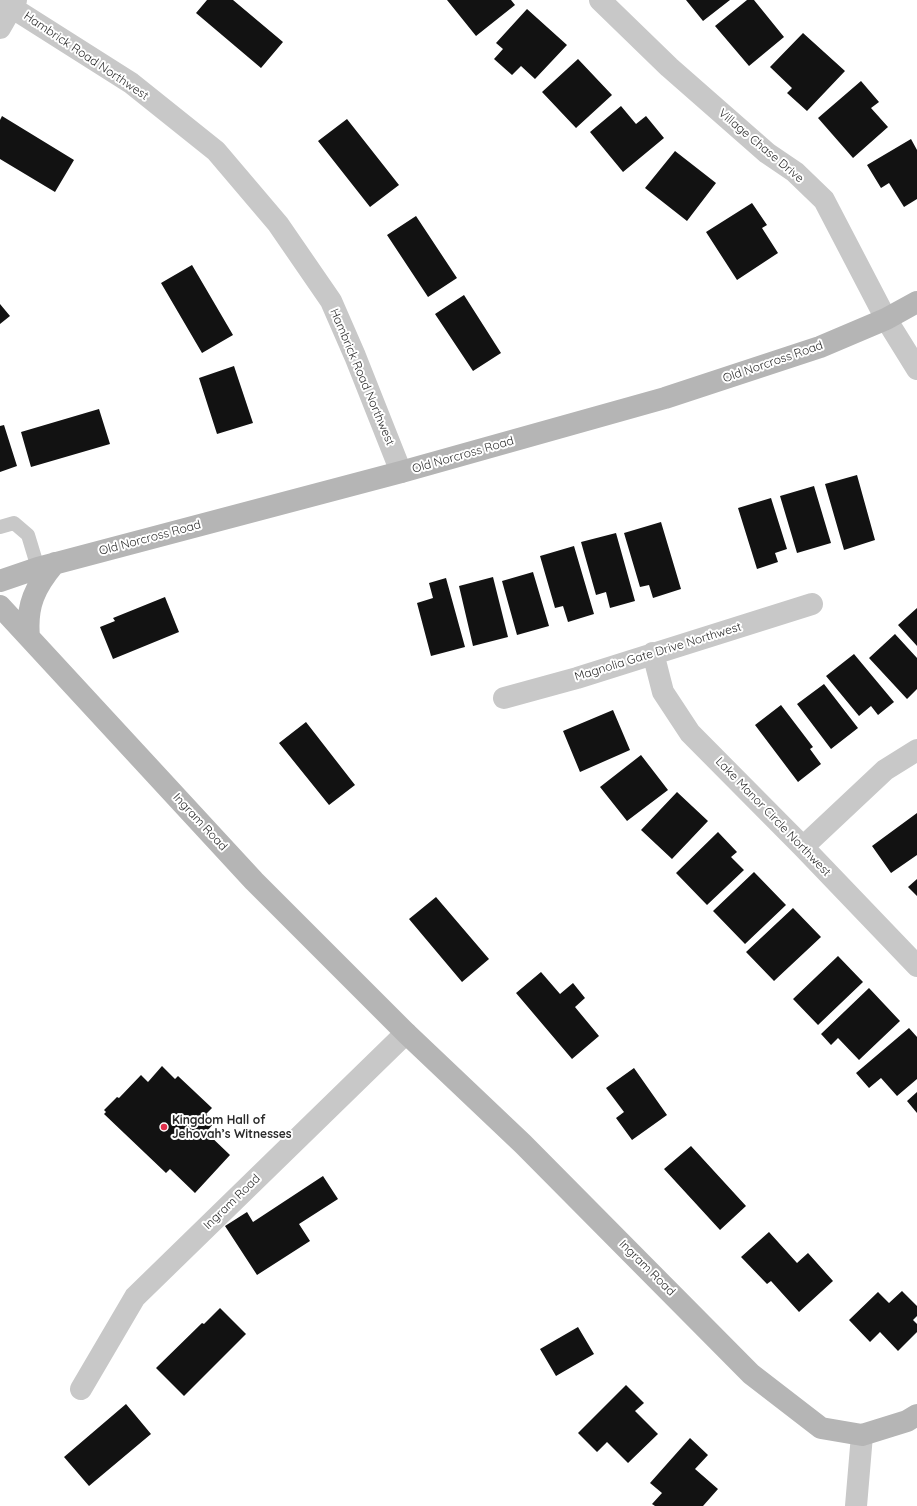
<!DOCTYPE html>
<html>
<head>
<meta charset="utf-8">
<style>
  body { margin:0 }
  canvas { display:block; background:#fff }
</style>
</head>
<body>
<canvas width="917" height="1506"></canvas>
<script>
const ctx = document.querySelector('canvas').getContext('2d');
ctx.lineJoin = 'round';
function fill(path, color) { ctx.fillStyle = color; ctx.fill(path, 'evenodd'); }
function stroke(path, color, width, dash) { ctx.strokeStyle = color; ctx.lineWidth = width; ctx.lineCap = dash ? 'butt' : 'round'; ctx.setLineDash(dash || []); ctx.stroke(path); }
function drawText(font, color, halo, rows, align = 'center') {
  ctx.font = font + ' Quicksand,sans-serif'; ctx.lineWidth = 4; ctx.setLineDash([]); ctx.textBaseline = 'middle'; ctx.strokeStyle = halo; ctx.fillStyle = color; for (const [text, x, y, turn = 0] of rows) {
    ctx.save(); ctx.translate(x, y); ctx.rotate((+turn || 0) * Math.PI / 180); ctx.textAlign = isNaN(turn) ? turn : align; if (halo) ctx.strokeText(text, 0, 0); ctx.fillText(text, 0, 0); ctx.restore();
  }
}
fill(new Path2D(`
  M207 0H233L283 42 261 68 196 13Z
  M447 0H511L515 5 476 36Z
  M686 0H730L703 21Z
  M747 0H754L784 37 749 66 715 26Z
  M527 9 567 45 535 79 521 66 512 75 494 59 503 49 496 43Z
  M803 33 845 71 807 111 787 93 792 88 770 67Z
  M578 59 612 95 576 128 542 92Z
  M861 81 879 102 871 108 888 127 853 158 818 118Z
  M621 106 636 124 646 116 664 138 623 172 590 132Z
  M2 116 74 160 55 192 0 159V120Z
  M347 119 399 185 370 207 318 141Z
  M911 139 917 150V199L904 207 889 183 881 188 867 165Z
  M675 151 716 183 687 221 645 188Z
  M752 203 767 225 762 228 778 253 737 280 706 232Z
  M416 216 457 278 428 297 387 235Z
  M192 265 233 335 202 353 161 283Z
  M464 295 501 353 473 371 435 314Z
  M0 304 10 316 0 324Z
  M234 366 253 423 217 434 199 378Z
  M99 409 110 444 31 467 21 432Z
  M4 425 17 466 0 472V426Z
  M857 475 875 540 844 550 825 484Z
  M814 486 831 543 797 553 780 496Z
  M771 498 787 549 775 553 778 562 757 569 738 508Z
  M661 522 681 589 653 598 649 585 640 587 624 533Z
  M616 533 635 601 610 608 606 592 596 595 581 542Z
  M574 546 594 614 568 622 563 606 555 608 540 556Z
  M533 572 549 626 517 635 502 581Z
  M493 577 508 637 473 646 459 586Z
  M446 578 465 647 431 656 417 603 433 598 429 583Z
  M165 597 179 632 113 659 100 627 115 621 113 618Z
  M917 608V646L898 625Z
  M895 634 917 658V689L907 699 869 658Z
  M854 654 894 702 878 715 871 706 859 716 826 676Z
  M824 684 858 728 831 749 797 704Z
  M781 705 813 747 810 749 821 764 798 782 755 725Z
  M613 710 630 750 580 772 563 731Z
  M306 722 355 785 329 805 279 743Z
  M641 755 668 790 627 821 600 787Z
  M677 792 708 821 672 859 641 830Z
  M917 813V855L891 873 872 846Z
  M718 832 737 852 731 857 744 870 707 905 676 873Z
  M754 872 786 905 745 944 713 911Z
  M917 879V896L908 887Z
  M436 897 489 959 462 982 409 919Z
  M793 908 821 937 774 981 746 952Z
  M838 956 863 982 818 1025 793 999Z
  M541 972 560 994 573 983 585 998 575 1007 599 1036 572 1059 516 993Z
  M869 988 900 1021 859 1060 838 1038 831 1045 821 1034Z
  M909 1028 917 1037V1079L897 1096 881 1078 869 1088 856 1073Z
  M162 1066 175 1079 178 1076 212 1108 206 1114 215 1122 206 1132 230 1155 195 1193 170 1169 166 1173 104 1114 106 1112 104 1110 117 1097 119 1098 141 1075 148 1082Z
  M634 1068 667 1115 632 1140 616 1118 624 1112 606 1088Z
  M917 1092V1113L907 1101Z
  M691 1146 746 1206 720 1230 664 1169Z
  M323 1176 338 1199 299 1224 310 1241 257 1275 225 1226 247 1212 253 1222Z
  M769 1232 797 1263 808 1253 833 1281 799 1312 771 1281 767 1284 741 1257Z
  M902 1291 917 1306V1316L913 1320 917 1324V1332L898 1351 880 1332 870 1342 849 1320 878 1292 889 1303Z
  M220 1308 246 1334 184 1396 156 1368 202 1323 204 1324Z
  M578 1327 594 1354 556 1376 540 1349Z
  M626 1385 644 1403 635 1411 658 1434 628 1463 607 1442 597 1452 578 1433Z
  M126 1404 151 1434 89 1486 64 1457Z
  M690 1438 708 1455 695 1469 718 1489 703 1506H655L652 1504 662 1493 650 1483Z`), '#121212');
stroke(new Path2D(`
  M0 527 14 523 28 535 38 568`), '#c8c8c8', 14);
stroke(new Path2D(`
  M0 0 131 83 216 151 278 224 331 301 355 356 401 472
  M600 0 669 67 767 153 795 172 824 200 886 319 917 369
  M0 28 16 0
  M653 653 663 692 690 733 803 847 917 966
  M504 698 577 678 812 604
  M803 847 885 770 917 750
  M81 1389 135 1297 406 1033
  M856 1506 862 1435`), '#c8c8c8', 22);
stroke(new Path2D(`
  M0 581 38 568 401 472 665 398 820 347 886 319 917 302
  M0 606 254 881 406 1033 523 1144 751 1374 821 1428 862 1435 907 1421 917 1415
  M29 637C26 605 35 587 55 563`), '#b5b5b5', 22);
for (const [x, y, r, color] of [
  [164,1127,4,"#e12f4b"]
]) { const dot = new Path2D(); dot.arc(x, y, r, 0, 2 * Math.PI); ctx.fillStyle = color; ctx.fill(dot); stroke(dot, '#fff', 1.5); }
drawText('12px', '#2b2b2b', '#fff', [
  ["Hambrick Road Northwest",86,56,34],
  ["Village Chase Drive",761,146,40],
  ["Old Norcross Road",773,362,-19],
  ["Hambrick Road Northwest",362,377,67],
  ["Old Norcross Road",463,455,-16],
  ["Old Norcross Road",150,538,-15],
  ["Magnolia Gate Drive Northwest",658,652,-17],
  ["Lake Manor Circle Northwest",773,817,46],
  ["Ingram Road",200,822,47],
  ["Ingram Road",232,1202,-44],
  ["Ingram Road",647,1268,45]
]);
drawText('bold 12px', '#2b2b2b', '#fff', [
  ["Kingdom Hall of",172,1120],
  ["Jehovah’s Witnesses",172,1134]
], 'left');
</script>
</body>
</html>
